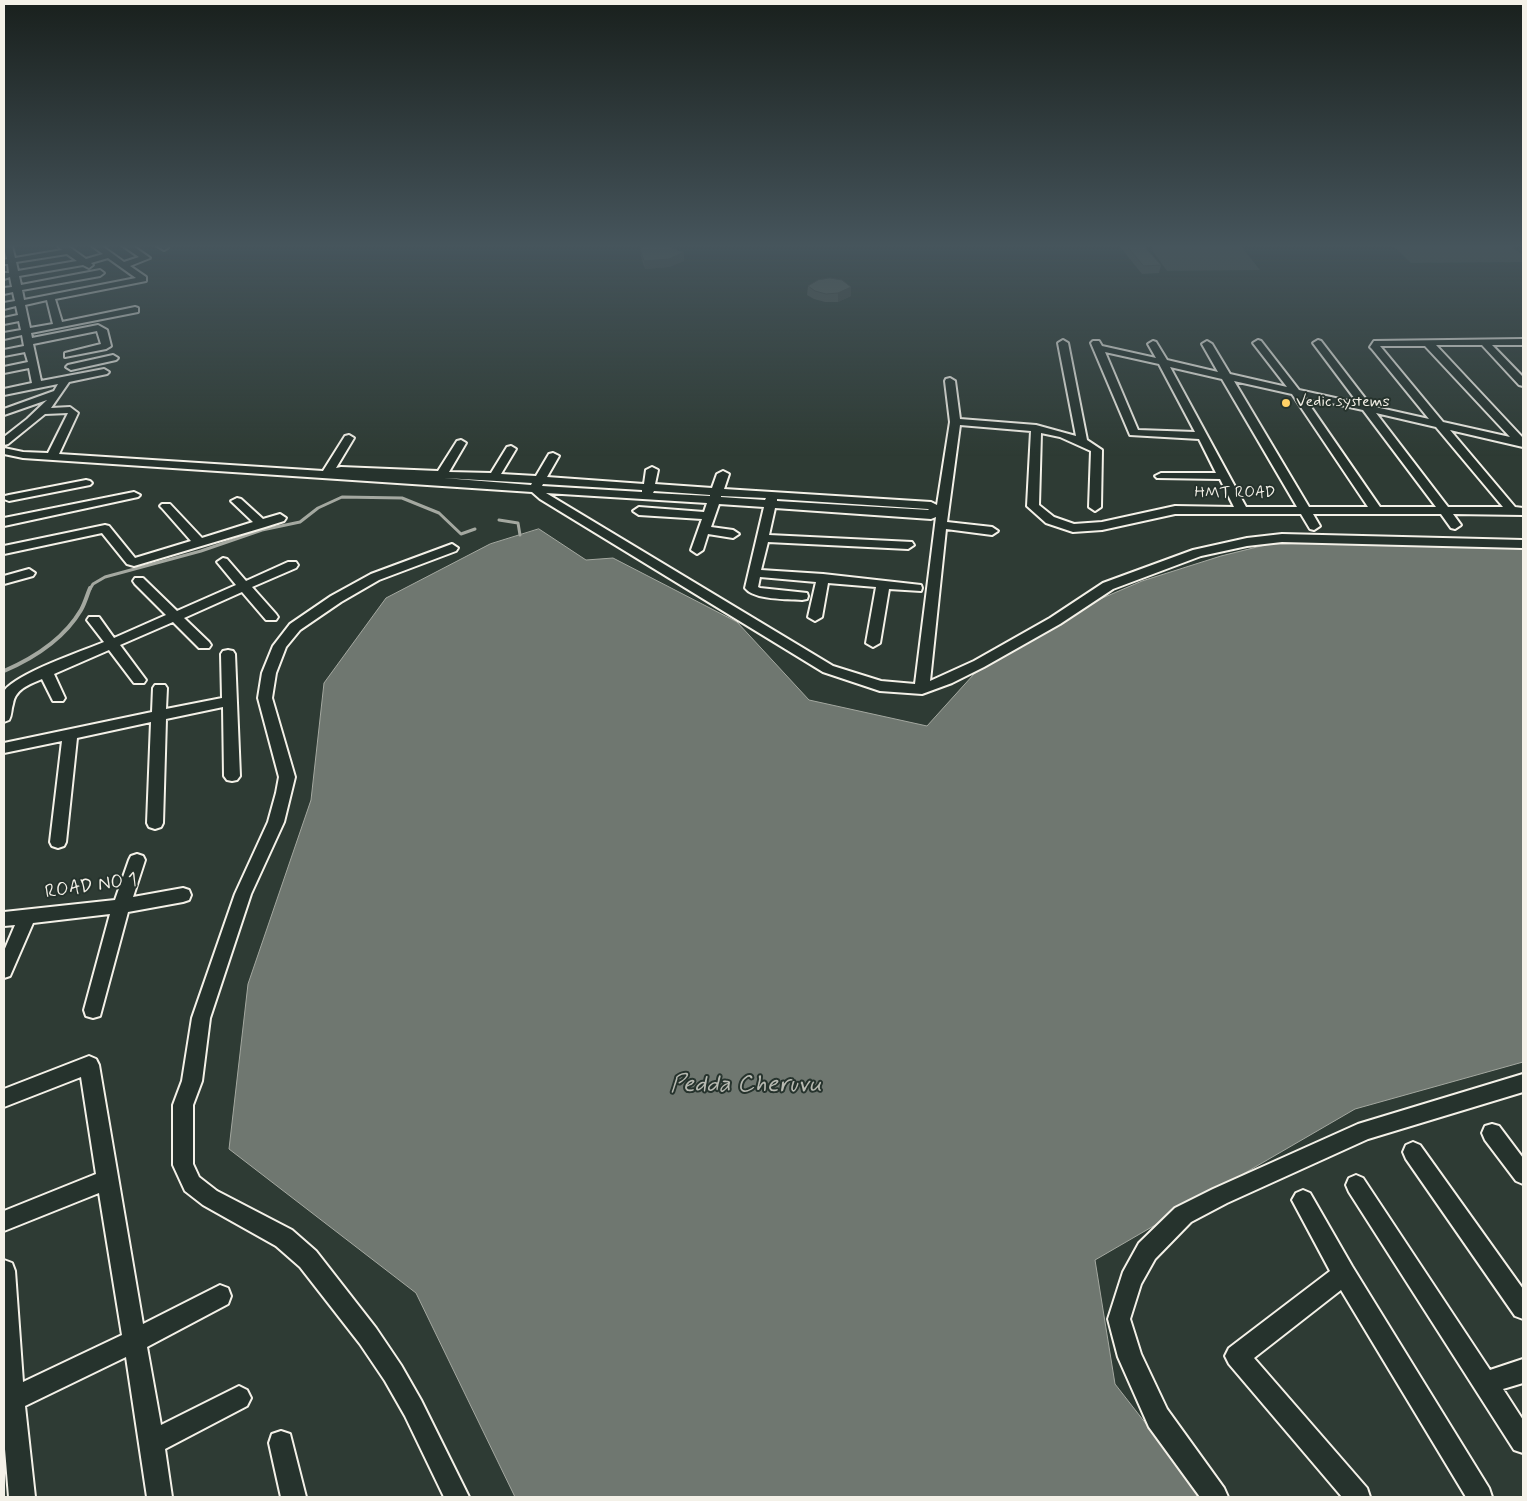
<!DOCTYPE html>
<html>
<head>
<meta charset="utf-8">
<style>
  body { margin:0 }
  #map { position:relative; width:1527px; height:1501px; overflow:hidden; background:#2e3b34; font-family:Mynerve,sans-serif }
  canvas { display:block }
  .frame { position:absolute; inset:0; border:5px solid #f4f1e8; pointer-events:none }
</style>
</head>
<body>
<div id="map">
<canvas width="1527" height="1501"></canvas>
<div class="frame"></div>
</div>
<script>
const ctx = document.querySelector('canvas').getContext('2d');
ctx.lineJoin = 'round';
function fill(path, color) { ctx.fillStyle = color; ctx.fill(path, 'evenodd'); }
function stroke(path, color, width, dash) { ctx.strokeStyle = color; ctx.lineWidth = width; ctx.lineCap = dash ? 'butt' : 'round'; ctx.setLineDash(dash || []); ctx.stroke(path); }
function drawText(font, color, halo, rows, align = 'center') {
  ctx.font = font + ' Mynerve,sans-serif'; ctx.lineWidth = 4; ctx.setLineDash([]); ctx.textBaseline = 'middle'; ctx.strokeStyle = halo; ctx.fillStyle = color; for (const [text, x, y, turn = 0] of rows) {
    ctx.save(); ctx.translate(x, y); ctx.rotate((+turn || 0) * Math.PI / 180); ctx.textAlign = isNaN(turn) ? turn : align; if (halo) ctx.strokeText(text, 0, 0); ctx.fillText(text, 0, 0); ctx.restore();
  }
}
fill(new Path2D(`
  M1154 246H1241L1260 270 1167 271 1151 249Z
  M1393 246H1511L1523 255V262L1411 263Z`), '#48524c');
const water = new Path2D(`
  M539 529 586 560 613 558 737 622 809 700 927 726 974 674 1077 609 1142 581 1221 556 1269 544 1408 543 1523 549V1062L1355 1109 1095 1260 1115 1384 1203 1497H515L416 1293 229 1149 248 984 311 800 324 683 386 598 490 544Z`);
fill(water, '#6f7770');
stroke(water, '#a4a8a0', 1);
stroke(new Path2D(`
  M499 520 518 523 520 535
  M90 589 93 584 105 577 201 551 262 530 300 522 318 508 342 497 402 498 439 513 461 534 475 529`), '#a4a8a0', 3);
stroke(new Path2D(`
  M4 671C34 658 64 639 81 610 85 603 87 595 90 588`), '#a4a8a0', 4);
const minor = new Path2D(`
  M4 246H12L15 258 62 250 58 246H68L86 259 103 254 92 246H102L124 262 139 257 123 246H133L150 258 130 266 146 277V281L55 299 62 322 135 307 138 308V312L31 333 32 338 98 325 107 330 111 346 106 349 65 357V353L101 344 97 331 33 344 41 381 104 369 109 372 107 374 69 382 51 408 70 407 78 413 59 454 323 471 345 436 349 435 354 438 336 468 341 467 438 471 457 441 461 440 466 443 449 472 491 473 507 447 511 446 516 449 501 474 536 476 549 454 553 453 559 456 547 477 644 484 646 470 652 467 658 470 655 484 712 488 717 474 723 471 729 474 724 489 931 502 937 505 950 422 945 381 946 379 950 378 955 381 960 419 1036 425 1076 436 1058 343 1063 340 1068 343 1087 440 1102 450 1101 507 1095 511 1089 507 1091 451 1060 437 1041 433 1039 505 1054 517 1074 524 1102 522 1175 506 1234 507 1220 479 1157 478 1155 476 1161 473H1216L1199 439 1130 435 1091 343 1093 341H1099L1102 346 1156 358 1148 344 1153 341 1156 342 1167 360 1218 372 1202 344 1207 341 1212 344 1230 374 1287 387 1253 343 1258 340 1261 341 1299 390 1358 403 1313 343 1318 340 1321 341 1371 406 1429 419 1372 349 1370 347 1374 341 1523 339V345H1492L1523 377V386L1519 385 1482 345H1436L1523 438V447L1450 430 1515 507 1523 508V515L1453 514 1461 525 1455 529 1451 528 1441 514H1313L1320 526 1314 530 1310 529 1301 514H1175L1102 530 1073 532 1046 523 1027 506 1031 431 960 425 947 522 992 527 998 531 992 535 946 529 930 681 974 661 1050 618 1103 583 1193 550 1247 538 1282 534 1523 540V548L1282 542 1247 546 1201 556 1113 589 1060 624 984 667 952 683 922 694 880 691 823 672 540 499 532 492 23 458 4 454V448L23 452 48 453 68 413 45 414 8 444 4 445V437L27 419 47 400 4 415V409L54 391 58 384 4 395V389L32 383 29 368 4 373V367L28 362 25 352 4 356V350L24 346 22 335 4 339V333L21 330 19 321 4 324V318L18 315 16 306 4 309V303L15 301 13 292 4 294V288L12 287 10 277 4 279V273H9L8 264H4V260L7 259ZM67 254 77 261 18 271 16 262ZM108 258 136 278 24 300 22 290 100 276 104 273 100 270 21 285 19 276 83 265 89 268 93 265 91 263ZM47 300 53 324 30 328 25 305ZM1380 346H1425L1510 437 1443 422ZM1105 352 1159 364 1195 432 1138 430ZM1170 367 1222 379 1297 507H1246ZM1234 381 1292 394 1368 507H1309ZM1304 397 1363 410 1436 507H1380ZM1376 413 1436 427 1503 507H1448ZM444 478 532 483 531 485ZM543 484 642 490V492L542 486ZM654 491 710 495V496L653 493ZM546 493 707 503 704 512 639 507 633 511 639 515 702 519 691 550 697 554 703 550 708 534 733 538 739 534 733 530 711 527 719 504 764 507 745 588C754 600 787 599 802 600L807 599 808 596 807 593 760 588 758 587 760 577 816 582 808 617 815 621 822 617 828 583 876 587 866 643 873 647 880 643 889 589 921 591 922 588 921 585 823 574 761 570 768 542 908 549 914 545 912 542 769 535 775 508 931 519 936 517 915 684 881 681 833 666ZM721 496 766 498 765 500 721 497ZM777 499 928 509 929 510 777 501Z
  M157 246H167L168 248 164 250Z
  M113 355 118 358 116 360 71 370 66 367 68 365Z
  M86 480 90 481 92 483 90 485 9 501 4 499 5 496 9 495Z
  M134 492 140 495 138 497 4 526V518Z
  M237 498 241 499 263 519 280 514 286 518 284 521 265 527 134 566 127 564 102 533 4 554V546L105 525 109 526 135 558 191 541 162 508 160 506 162 504H170L202 538 253 522 231 501Z
  M452 544 458 548 456 551 379 580 341 602 300 630 286 647 276 673 272 698 295 777 284 822 251 894 210 1018 202 1081 193 1105V1164L199 1177 217 1191 292 1230 316 1251 376 1328 401 1365 421 1400 469 1497H444L405 1416 385 1381 360 1344 300 1267 276 1246 203 1205 185 1191 173 1165V1105L182 1081 192 1018 235 894 268 822 276 793 279 777 258 698 262 673 273 646 290 624 331 596 371 574Z
  M223 558 227 559 246 581 288 562H296L298 565 296 568 252 587 276 614 278 617 276 620H266L242 592 184 618 209 642 211 645 209 648H199L173 622 120 645 146 680 144 683H134L109 650 54 674 65 698 63 701H53L42 679C30 684 15 689 13 704 11 710 12 715 9 720L4 722V691C17 673 80 652 104 642L87 620 89 617H99L114 638 166 615 135 584 133 581 135 578H143L177 611 236 585 217 562Z
  M29 569 35 573 33 576 4 584V576Z
  M228 650 233 651 235 654 240 776 237 780 232 781 227 780 224 776 223 707 166 719 163 823 161 827 155 829 149 827 147 823 151 722 77 738 66 842 64 846 58 848 52 846 50 842 62 741 4 753V743L152 712 153 688 155 685H165L167 688 166 709 222 698 221 654 223 651Z
  M137 854 143 856 145 860 133 897 183 888 189 890 191 895 189 900 183 902 128 912 100 1016 93 1018 86 1016 84 1010 110 914 33 923 10 976 4 978V951L15 925 4 926V912L115 900 129 860 131 856Z
  M89 1056 96 1059 99 1065 143 1324 220 1285 228 1288 231 1296 228 1304 147 1347 161 1425 239 1386 247 1390 251 1398 247 1406 165 1449 172 1497H147L126 1357 25 1406 35 1497H9L4 1437V1260L12 1263 15 1271 23 1382 122 1335 99 1193 4 1231V1211L96 1174 81 1077 4 1107V1089Z
  M1523 1074V1092L1368 1139 1227 1203 1191 1222 1155 1259 1141 1284 1130 1319 1141 1354 1167 1409 1224 1488 1228 1497H1200L1149 1427 1118 1357 1108 1319 1123 1272 1139 1243 1175 1208 1213 1189 1358 1124Z
  M1492 1124 1499 1126 1523 1158V1184L1516 1181 1485 1140 1482 1133 1485 1126Z
  M1413 1142 1420 1145 1523 1289V1319L1515 1316 1406 1159 1403 1152 1406 1145Z
  M1356 1175 1363 1178 1490 1370 1523 1359V1383L1503 1389 1523 1420V1453L1514 1450 1349 1192 1346 1185 1349 1178Z
  M1303 1190 1310 1193 1352 1266 1489 1488 1492 1497H1466L1341 1290 1254 1358 1367 1488 1370 1497H1342L1229 1364 1225 1356 1229 1348 1330 1271 1292 1200 1296 1193Z
  M281 1431 290 1434 306 1497H281L269 1443 272 1434Z`);
stroke(minor, '#f4f1e8', 4);
fill(minor, '#26332d');
fill(new Path2D(`
  M1120 246H1144L1161 265 1159 273 1142 274 1120 247Z
  M640 249 684 261 669 267 645 269 641 257Z
  M808 286 851 287V296L838 302H825L814 299 807 295Z`), '#4f5751');
fill(new Path2D(`
  M684 252V261L669 267 645 269 644 261Z
  M851 287V296L838 302V293Z`), '#404742');
const building = new Path2D(`
  M649 246H665L684 252 669 259 644 261 640 249Z
  M1127 246H1144L1161 265 1144 266Z
  M830 278 842 280 851 287 838 293 826 294 815 291 808 286 818 280Z`);
fill(building, '#5c655e');
stroke(building, '#404742', 1);
const sky = ctx.createLinearGradient(0, 0, 0, 456);
sky.addColorStop(0, '#19201d');
sky.addColorStop(0.54, '#46555c');
sky.addColorStop(1, '#46555c00');
ctx.fillStyle = sky;
ctx.fillRect(0, 0, 1527, 456);
for (const [x, y, r, color] of [
  [1286,403,5,"#ffd166"]
]) { const dot = new Path2D(); dot.arc(x, y, r, 0, 2 * Math.PI); ctx.fillStyle = color; ctx.fill(dot); stroke(dot, '#26332d', 2); }
drawText('16px', '#f4f1e8', '#26332d', [
  ["Vedic systems",1296,403]
], 'left');
drawText('16px', '#f4f1e8', '#26332d', [
  ["HMT ROAD",1235,494]
]);
drawText('19px', '#f4f1e8', '#26332d', [
  ["ROAD NO 1",91,887,-8]
]);
drawText('italic 24px', '#b8bab2', '#26332d', [
  ["Pedda Cheruvu",746,1086]
]);
</script>
</body>
</html>
